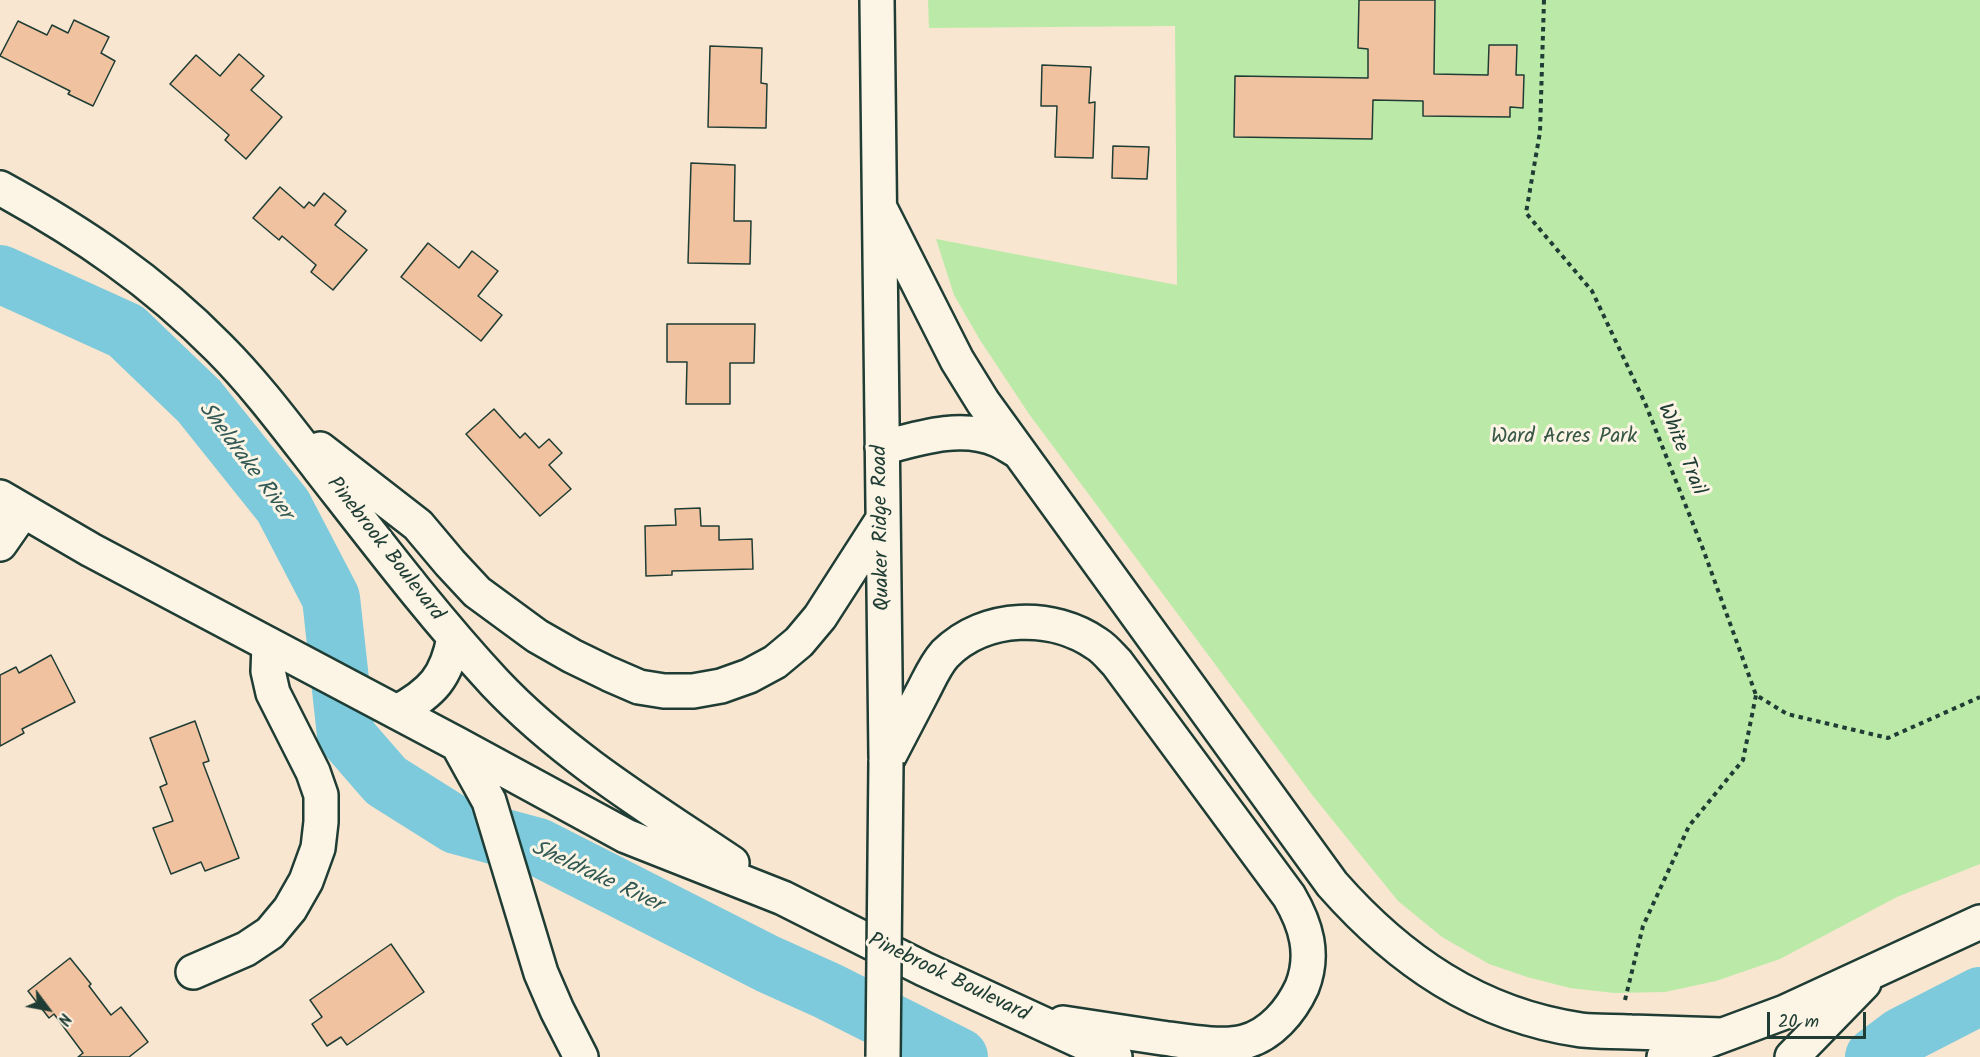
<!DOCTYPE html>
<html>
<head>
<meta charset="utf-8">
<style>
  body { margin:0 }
  #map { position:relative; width:1980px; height:1057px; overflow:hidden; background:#f8e6d0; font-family:Kalam,sans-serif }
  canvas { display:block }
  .north { position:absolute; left:18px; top:979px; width:60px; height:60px; -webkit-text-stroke:4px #fcf5e5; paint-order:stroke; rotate:122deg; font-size:16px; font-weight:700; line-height:24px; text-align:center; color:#1f3d34 }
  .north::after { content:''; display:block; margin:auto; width:21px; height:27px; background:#1f3d34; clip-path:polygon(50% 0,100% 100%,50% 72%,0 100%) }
  .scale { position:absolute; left:1767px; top:1012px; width:99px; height:27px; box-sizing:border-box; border:3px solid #1f3d34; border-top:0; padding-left:8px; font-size:18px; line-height:21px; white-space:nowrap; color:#1f3d34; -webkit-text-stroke:4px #fcf5e5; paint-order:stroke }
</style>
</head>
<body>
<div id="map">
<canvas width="1980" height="1057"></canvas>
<div class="north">N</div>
<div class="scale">20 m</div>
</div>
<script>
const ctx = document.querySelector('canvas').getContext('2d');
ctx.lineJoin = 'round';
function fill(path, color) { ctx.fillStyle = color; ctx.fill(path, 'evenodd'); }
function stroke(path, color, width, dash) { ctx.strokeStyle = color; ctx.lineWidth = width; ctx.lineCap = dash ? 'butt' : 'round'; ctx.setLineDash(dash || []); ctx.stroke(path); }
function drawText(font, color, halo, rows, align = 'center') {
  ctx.font = font + ' Kalam,sans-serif'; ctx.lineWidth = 6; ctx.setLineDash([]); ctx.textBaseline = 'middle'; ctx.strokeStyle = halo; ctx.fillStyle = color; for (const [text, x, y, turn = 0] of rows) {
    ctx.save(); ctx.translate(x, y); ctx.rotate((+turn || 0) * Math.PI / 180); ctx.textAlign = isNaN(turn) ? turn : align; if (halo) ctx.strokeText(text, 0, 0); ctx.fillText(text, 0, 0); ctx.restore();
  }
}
fill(new Path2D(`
  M928 0H1980V864L1897 897 1780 959 1716 981 1665 992 1614 993 1570 988 1527 977 1489 964 1442 937 1398 901 1313 796 1029 414 980 340 954 295 936 239 1177 285 1175 26 929 28Z`), '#bbeaa8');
stroke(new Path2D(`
  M0 274 126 331 199 401 283 506 331 598 346 735 386 781 456 825 538 847 768 964 828 991 959 1057
  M1874 1057 1902 1036 1980 996`), '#7ccadb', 58);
const building = new Path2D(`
  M1359 0H1435L1434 74 1488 75 1489 45H1517L1516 75H1524L1523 108 1510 107V117L1423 116V101L1373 100 1372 139 1234 137 1235 76 1368 78V49L1358 48Z
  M74 20 109 37 101 53 115 61 93 106 68 94 70 91 0 56 18 21 47 35 52 25 68 33Z
  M710 46 762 48 761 83 767 84 766 128 708 127Z
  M239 54 264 76 251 90 282 117 246 159 225 140 229 135 170 84 196 55 220 76Z
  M1042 65 1091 67 1089 103 1095 102 1093 158 1055 157 1057 106H1041Z
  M1113 146 1149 147 1147 179 1112 178Z
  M691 163 735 165 734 221H751L750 264 688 263Z
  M280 187 304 208 309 202 314 206 324 193 346 211 335 225 367 250 333 290 311 272 316 265 282 236 279 240 253 218Z
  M428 243 459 268 472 251 498 271 478 296 502 315 481 341 401 277Z
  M667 324H755L754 363H730V404H686L687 362H667Z
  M494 409 520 438 525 433 539 448 549 439 562 453 549 465 571 489 540 516 466 434Z
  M700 508 701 526H719V540L752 539 753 569 672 571V575L646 576 645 526 676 525 675 509Z
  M51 655 75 702 22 729 24 733 0 746V675L16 667 19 673Z
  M195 721 209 761 203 763 239 858 205 871 201 862 171 874 153 828 173 821 160 787 167 784 150 738Z
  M391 944 424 992 347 1045 341 1037 327 1046 312 1024 322 1017 310 1000Z
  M70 958 91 984 89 986 111 1015 121 1007 148 1042 129 1057H78L83 1053 54 1014 49 1018 28 991Z`);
fill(building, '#f0c2a0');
stroke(building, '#1f3d34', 1.5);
const street = new Path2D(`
  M0 544 23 511
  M193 972 246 949 270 933 290 909 306 881 318 848 321 822V795L313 772 273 693 268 671 269 645`);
const secondary = new Path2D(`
  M877 0 886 757
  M0 188C82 233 153 281 219 348 256 385 287 427 319 468 376 541 432 615 495 683 563 755 650 808 732 863
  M880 208 957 360 983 402 1332 884C1399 960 1478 1015 1581 1030 1597 1032 1615 1031 1631 1032 1661 1033 1692 1034 1722 1035
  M882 448C919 438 961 424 998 440 1005 443 1012 448 1019 452
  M320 449 418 525 450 563 477 592 537 636 572 656 609 674 639 687 664 691H693L721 686 749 676 775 662 799 642 820 617 883 519
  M0 497 91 550 457 744 626 836 783 898 924 969 1115 1057
  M397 712C432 693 447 677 454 637
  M458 745 489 801 541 973 557 1010 581 1057
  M886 762C898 739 910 716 922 693 929 680 935 665 945 654 985 614 1053 613 1097 644 1105 649 1111 657 1117 663L1289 896C1306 925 1315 954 1302 987 1291 1011 1271 1035 1244 1042 1222 1048 1185 1041 1162 1038 1129 1033 1096 1028 1063 1023
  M1664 1057 1785 1012 1980 922
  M1792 1057 1864 983`);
stroke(street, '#1f3d34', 38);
stroke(secondary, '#1f3d34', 38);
stroke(new Path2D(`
  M1544 0 1540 132 1526 213 1592 291 1645 403 1703 549 1756 695 1787 714 1888 738 1980 697
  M1625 1000 1643 926 1689 826 1743 760 1756 695`), '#1f3d34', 4, [4.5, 4.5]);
stroke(street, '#fcf5e5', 33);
stroke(secondary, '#fcf5e5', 33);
const secondaryBridge = new Path2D(`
  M883 1057 886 762`);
stroke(secondaryBridge, '#1f3d34', 38, []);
stroke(secondaryBridge, '#fcf5e5', 33);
drawText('21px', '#365745', '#fcf5e5', [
  ["Ward Acres Park",1564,438]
]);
drawText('21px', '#1f3d34', '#fcf5e5', [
  ["White Trail",1680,450,68],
  ["Quaker Ridge Road",883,528,-91],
  ["Pinebrook Boulevard",384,550,52],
  ["Pinebrook Boulevard",948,979,26]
]);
drawText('italic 22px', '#325955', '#fcf5e5', [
  ["Sheldrake River",244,462,53],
  ["Sheldrake River",596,878,25]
]);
</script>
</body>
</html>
